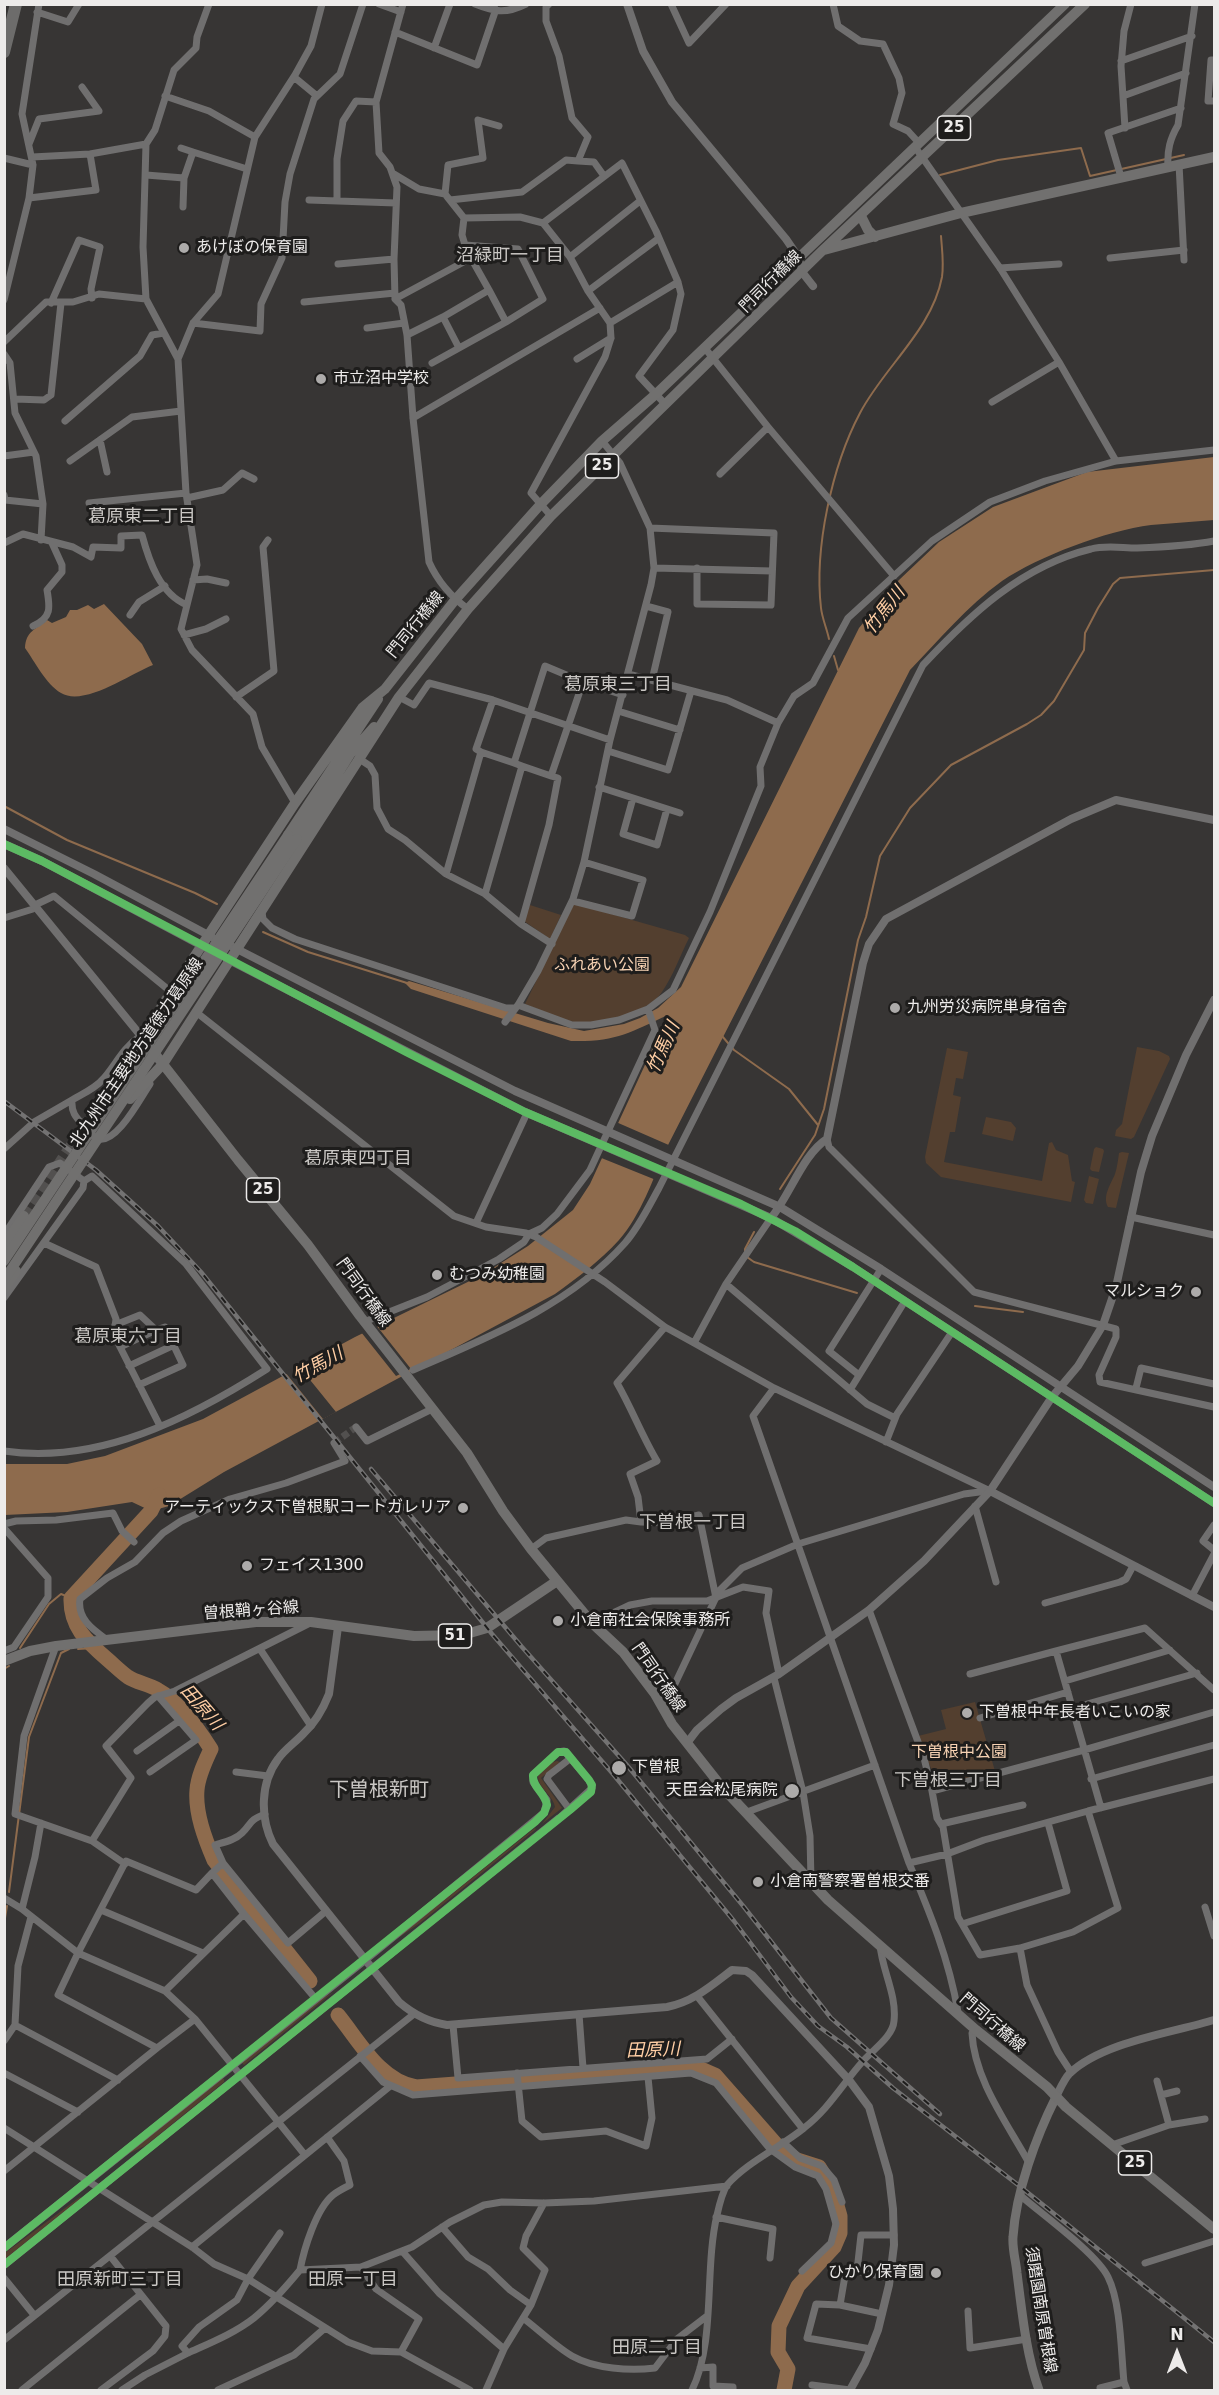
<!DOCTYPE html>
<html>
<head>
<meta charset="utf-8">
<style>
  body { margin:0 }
  #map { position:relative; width:1219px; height:2395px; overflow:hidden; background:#373534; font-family:"DejaVu Sans",sans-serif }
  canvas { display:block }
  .frame { position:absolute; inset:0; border:6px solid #edebea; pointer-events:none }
  .north { position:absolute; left:1147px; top:2323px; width:60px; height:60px; -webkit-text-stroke:4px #1e1d1c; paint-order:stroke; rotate:0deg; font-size:16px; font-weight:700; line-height:24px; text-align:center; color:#edebea }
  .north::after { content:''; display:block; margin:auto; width:21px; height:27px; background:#edebea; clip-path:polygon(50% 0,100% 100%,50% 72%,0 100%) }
</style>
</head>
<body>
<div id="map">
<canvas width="1219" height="2395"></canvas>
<div class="frame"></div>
<div class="north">N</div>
</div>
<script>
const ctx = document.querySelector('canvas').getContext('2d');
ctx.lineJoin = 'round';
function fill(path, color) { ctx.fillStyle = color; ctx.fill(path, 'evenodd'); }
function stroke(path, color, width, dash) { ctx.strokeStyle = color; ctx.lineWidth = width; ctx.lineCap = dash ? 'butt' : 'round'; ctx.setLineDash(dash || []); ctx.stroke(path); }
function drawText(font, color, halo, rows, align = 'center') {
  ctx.font = font + ' "DejaVu Sans","Noto Sans JP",sans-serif'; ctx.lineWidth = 6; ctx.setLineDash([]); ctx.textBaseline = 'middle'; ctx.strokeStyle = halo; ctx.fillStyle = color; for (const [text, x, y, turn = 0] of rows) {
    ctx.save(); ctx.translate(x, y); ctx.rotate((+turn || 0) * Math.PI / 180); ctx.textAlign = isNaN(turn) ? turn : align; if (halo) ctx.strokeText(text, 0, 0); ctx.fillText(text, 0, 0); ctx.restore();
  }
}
fill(new Path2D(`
  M576 904 685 935 689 938C680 956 673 976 662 992 649 1013 595 1027 573 1022 556 1018 540 1010 525 1004L573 905Z
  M530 905 561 915 550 939 524 921Z
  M1137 1047 1159 1051 1169 1056 1170 1059 1134 1137 1131 1139 1115 1136 1116 1130 1122 1124Z
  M947 1048 968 1052 963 1079 956 1078 953 1095 961 1097 955 1132H950L944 1162 1042 1181 1049 1143 1052 1142 1056 1150 1068 1155 1072 1181 1075 1182 1071 1202 941 1177 926 1163 925 1157Z
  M986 1117 1011 1122 1016 1128 1013 1141 982 1134Z
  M1096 1147 1103 1149 1104 1151 1099 1172 1092 1171 1090 1169 1094 1149Z
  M1122 1152 1129 1153 1116 1208 1108 1207C1102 1196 1111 1184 1115 1174 1117 1168 1118 1160 1119 1153Z
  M1089 1176 1099 1179 1093 1204 1086 1203 1084 1200Z
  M975 1702 995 1771 934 1788 932 1771 918 1736 946 1729 941 1710Z
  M557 1761 560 1762 541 1778 562 1808 542 1824 555 1807C553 1795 538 1788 538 1776L553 1762Z
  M535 1828 536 1829 420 1923 385 1947Z
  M352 1977 244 2065 241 2062 315 2002 332 1993Z
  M221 2078 224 2079V2082L145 2146 128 2154 105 2172Z
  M80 2197 81 2198 5 2259V2253Z`), '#533f2f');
fill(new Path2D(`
  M1214 457V520C1193 522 1172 523 1151 525 1106 531 1039 556 1002 581 967 606 939 640 910 670L666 1149C653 1179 641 1215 619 1240 600 1261 577 1278 555 1294L224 1472 169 1506 151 1511 132 1502 67 1512 5 1515V1464H67L105 1456 203 1419 355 1337 482 1275 528 1246 573 1210 590 1184 668 1015C629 1033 616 1042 571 1041L411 989 405 983 409 981 548 1023 584 1031 624 1024 640 1018 658 1008 681 987 859 628 899 580 939 542 993 507 1087 472Z
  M104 604 142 644 153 665C130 674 84 707 61 693 46 684 35 662 25 648 26 631 35 630 47 620L52 623 66 617 70 610H77L88 605 94 609Z`), '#8e6b4d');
fill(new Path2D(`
  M616 1122 671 1146 656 1180 599 1157Z
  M376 1325 411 1369 396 1376 361 1332Z
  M298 1365 336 1412 323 1419 285 1372Z`), '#373534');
stroke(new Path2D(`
  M940 175 998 160 1081 148 1090 176 1184 155
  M829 639C827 629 822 618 821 608 814 548 832 466 860 413 884 367 932 330 942 277 944 263 942 250 941 236
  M834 656 838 670
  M4 806 67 840 195 893 217 904
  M263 932 308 952 407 983
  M722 1036 734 1050 789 1089 818 1125
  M780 1189 815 1135 824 1109 858 940 866 917 880 856 910 808 951 765 1027 724 1041 715 1054 701 1084 650 1085 633 1098 608 1113 584 1120 578 1214 570
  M745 1252V1249L754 1232
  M747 1257 754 1262 857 1293
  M975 1306 1023 1312
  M20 1648 49 1604 61 1594 71 1598
  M78 1649 94 1648
  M4 1669 9 1666
  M9 1892 29 1737 61 1653 69 1649
  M4 1924 7 1906`), '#8e6b4d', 2);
stroke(new Path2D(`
  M159 1495 151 1511 71 1598C70 1626 86 1641 107 1659 114 1665 121 1672 128 1677 137 1683 149 1684 158 1690 178 1701 199 1730 211 1749 205 1762 198 1776 197 1790 195 1813 205 1839 214 1860L310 1981
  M338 2015C360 2042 380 2081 416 2087L680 2067 699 2068 715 2075 780 2149 797 2160 819 2167 832 2188 840 2216V2233L834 2247 798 2286 779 2326 778 2352 788 2369 784 2390`), '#8e6b4d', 15);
stroke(new Path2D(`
  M334 1443 356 1427`), '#52504f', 7, [7, 3.5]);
stroke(new Path2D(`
  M24 1216 109 1087`), '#52504f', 10, [10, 5]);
stroke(new Path2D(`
  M209 4 197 37 196 48 174 70 155 130 146 144 143 247 146 299 178 359 186 493 197 565 181 629 192 650 253 714 262 747 295 803
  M379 4 401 12
  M403 4 376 102 379 153 390 167 397 187 394 259 395 299 401 305 407 335 413 418 429 562C438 582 450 596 468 609
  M475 4C495 12 506 14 526 4
  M549 4 546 7V21L559 56 572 118 588 137 578 161 594 162 604 176
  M671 4 689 43 726 4
  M833 4 838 26 860 41 883 44 899 78 902 93 893 124 908 131 919 143
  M37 12 68 22 79 4
  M395 32 477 65 495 12 494 4
  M434 48 450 4
  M1214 60H1211L1208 101H1214
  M1121 61 1192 36
  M294 77 317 96
  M165 96 209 111 255 137
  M1123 96 1186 73
  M1125 128 1121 66 1124 31 1131 4
  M29 144 39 119 99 111 82 87
  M915 147 1000 268 1059 362 1116 461
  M181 148 193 152
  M32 157 90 154 146 144
  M4 158 33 165
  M1179 164 1184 260
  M1168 167C1167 150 1170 139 1178 125L1195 4
  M394 174 419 189 445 194 464 218 520 217 543 223 570 257 588 291 610 323 611 338 605 357 531 493 551 516
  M146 175 184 178 183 207
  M1121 177 1108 133 1181 108
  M184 178 193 152 247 169
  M445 194 448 165 483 158 478 120 499 126
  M29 198 96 190 90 154
  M309 200 396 203
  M450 200 522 192 566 160 578 161
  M337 201V159L343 121 356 101 376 102
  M464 218 462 235 465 245
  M543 223 622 163 656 231 678 282 681 294 673 330 639 376 666 405
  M570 257 640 201
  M471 258 489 290
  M1110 258 1184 250
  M338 264 394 259
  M1000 268 1059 264
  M588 291 659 238
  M395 299 471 258 465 245 518 249 543 299 506 322 489 290 443 317 407 335
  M4 300 29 198 33 165 22 114 39 4
  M304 302 395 293
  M51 303 79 240 100 247 91 289 92 298
  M443 317 459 348
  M193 323 260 331 261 304 282 258 285 202 290 174 314 99 340 74 363 4
  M610 323 678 282
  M367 328 404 323
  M4 342 46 302H73L99 294 146 299
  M704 347 768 427 894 576
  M4 354 10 363 15 413 36 456 43 504 41 540
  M178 359 193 323 218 294 255 137 295 75 311 46 322 4
  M577 359 611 338
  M432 363 506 322
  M15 399 44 400 51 395 61 303
  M992 402 1059 362
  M413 418 600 308
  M65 421 140 356 152 335 164 333
  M100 440 107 472
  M4 456 34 452
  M70 461 132 417 181 411
  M720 474 768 427
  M4 495 5 500 43 504
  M187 498 223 490 242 473 254 479
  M89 503 186 493
  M650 528 774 533 771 605 697 604V568
  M4 543 23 534 73 547 91 557 93 547 121 548V536L142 535C149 561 160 594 187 605
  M654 568 772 571
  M193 580 207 579 226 583
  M646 606 668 612 652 680
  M130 615 139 602 165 586
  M33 626C52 618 50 607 47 590L62 572V565L52 543
  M184 635 206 629 226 619
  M628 674 727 700 778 723
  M236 697 274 671 263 547 268 540
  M399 697 414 705 429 683 493 700 610 740
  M618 711 680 730
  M608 751 668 770 691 691
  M481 752 476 749 493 700
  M358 758 370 766 375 775 377 808 388 829 405 840 446 874 485 894 521 924 552 944
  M522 766 551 776
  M599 787 680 813
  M633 798 623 834 657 845 667 809
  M446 874 481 752 514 763
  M485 894 522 766 514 763 545 666 583 682
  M573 901 632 916 643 880 584 862
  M262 912 263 919 272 928 295 939 506 1008H515
  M4 918 33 909 35 905 54 896 170 991
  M521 924 549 825 558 778 551 776 583 682 623 695
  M518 1005 572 1025H591L619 1020 648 1009 673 990 710 912 761 786 760 767 778 723 794 696 813 683 848 618 932 541 990 502 1045 481 1116 461 1214 450
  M196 1012 454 1216 486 1227 526 1233 536 1237 605 1282 665 1327 694 1343 774 1388 990 1491
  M505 1022 518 1005 538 971 573 899 584 862 610 740 651 585 654 568 650 528 620 463 602 441
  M138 1038C123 1048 116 1064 104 1078 96 1088 84 1093 72 1100 71 1114 77 1118 86 1128 89 1131 93 1136 96 1138 115 1148 141 1097 150 1084
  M827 1139 829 1147 974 1292 1116 1329V1337L1099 1375 1100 1382 1214 1407
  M4 1149 34 1122 72 1100
  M1131 1217 1214 1235
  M476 1223 527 1113
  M4 1235 49 1167 60 1163 84 1181 83 1188 4 1298
  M44 1243 96 1267 116 1319 114 1335 160 1426
  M726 1284 867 1404 895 1418
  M369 1320 427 1297 499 1259 524 1242 529 1234 542 1228 557 1214 590 1170 655 1030 648 1009
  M115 1325 140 1315 156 1330 165 1327 183 1365 139 1385
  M694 1343 726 1284 771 1218
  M120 1347 156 1330
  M129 1366 174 1345
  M413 1370C489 1337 569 1306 625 1243 639 1227 649 1206 659 1188L923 665C970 615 1021 566 1091 549 1105 545 1122 548 1137 548 1163 547 1188 546 1214 541
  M859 1375 829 1351 881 1269
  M774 1388 753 1416 909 1863C930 1913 949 1959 958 2012
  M1136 1388 1141 1368 1214 1384
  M850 1390 905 1301
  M356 1427 367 1441 432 1409
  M886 1442 897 1414 952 1332
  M4 1451C99 1465 190 1418 267 1369L186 1264 92 1176 84 1181
  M975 1506 996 1582
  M641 1522 667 1523 699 1515 716 1598
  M4 1524 16 1521 56 1520 113 1513 122 1531 134 1542
  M1214 1525 1203 1541 1214 1550
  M4 1528 48 1578V1597L14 1647 4 1651
  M531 1549 546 1538 626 1520 641 1522 638 1497 630 1474 657 1461C642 1436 632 1409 617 1383L665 1327
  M1192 1596 1214 1554
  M1045 1603 1120 1582 1126 1579 1133 1566
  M869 1610 924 1758 932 1791
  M592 1623 630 1605 652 1601H707L743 1587 769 1591 766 1613 779 1674
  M106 1639C92 1629 77 1618 80 1599L107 1578 135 1562 163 1533 181 1521 230 1499 286 1483 345 1461 334 1443
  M56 1646 24 1736 15 1814 92 1841 131 1778 106 1746 148 1703 155 1697 175 1691 308 1624
  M260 1649 311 1726
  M970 1674 1056 1651
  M774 1678 803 1792 810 1836 811 1881
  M1065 1681 1170 1650
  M1073 1708 1197 1673
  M663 1709 719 1591 742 1568 798 1544 964 1494 987 1491
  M980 1718 1068 1692
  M137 1751 179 1721
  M150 1772 196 1740 158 1696
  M236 1772 268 1776
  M1091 1779 1214 1745
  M1101 1808 1056 1651 1145 1628 1214 1690
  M570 1810 547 1779 549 1775 571 1758
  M1088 1811 1118 1908 1073 1932 1020 1948 980 1955 958 1917 943 1827 937 1818 932 1791 1084 1750 1214 1712
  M747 1812 875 1765
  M544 1813 547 1800 533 1782V1775L558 1752 564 1751 589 1780 592 1788 558 1819
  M941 1824 1023 1805
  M92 1841 125 1864
  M223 1863 215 1845C225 1842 235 1840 242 1833 253 1822 248 1821 265 1814
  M909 1863 947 1854 984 1840 1088 1811 1214 1779
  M4 1898 22 1909 35 1857 41 1823
  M1205 1907 1214 1936
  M22 1909 78 1953 58 1995 157 2048 195 2019
  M101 1910 203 1953
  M244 1914 212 1873 223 1863 288 1943 326 1911
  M962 1924 1067 1891 1048 1823
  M1020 1948 1027 1985 1058 2052 1071 2072
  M165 1991 78 1953 126 1861 196 1890 212 1873
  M697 1996 803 2129
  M579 2014 583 2068
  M15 2025 18 1966 31 1917
  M453 2025 458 2078 707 2059 732 2039
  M976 2030 972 2033C974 2079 1007 2123 1029 2163
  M4 2041 15 2025 118 2080
  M360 2056 383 2082 413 2095 691 2073 716 2083 770 2149 795 2167 818 2176 826 2189 836 2224 831 2243 802 2271
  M4 2073 78 2112
  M517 2073 522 2121 541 2137 606 2131 646 2146 652 2118 648 2077
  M1161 2095 1177 2091
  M1169 2125 1205 2119
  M4 2128 192 2247 214 2264 248 2279 348 2342 372 2351 401 2352 470 2390
  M783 2142 800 2158 822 2166 834 2180 842 2202
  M1112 2145 1169 2125 1157 2081
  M305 2155 195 2019 165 1991 244 1914 315 1998
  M4 2171 157 2048
  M1021 2196C1043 2215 1097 2254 1108 2277 1121 2303 1121 2353 1124 2382L1127 2390
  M716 2217 773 2229 770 2258
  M442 2227 468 2257 488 2269 510 2290 531 2305 504 2349 486 2390
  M192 2247 389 2087
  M402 2251 439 2293 504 2349
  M1145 2263 1214 2241
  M361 2267 376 2289 419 2319 401 2352
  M300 2270C304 2249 316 2209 333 2195 338 2191 344 2188 350 2185L344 2161 327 2137
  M857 2271 846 2270 840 2305 882 2314
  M4 2278 34 2315
  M890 2278 857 2271 861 2235H894
  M531 2305 545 2270 523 2248 526 2236 544 2203
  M840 2305 816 2304 807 2338 871 2349
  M968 2311 970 2348 1027 2339
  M523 2318C539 2330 555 2346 572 2356 595 2369 630 2371 655 2368L677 2339 707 2316
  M4 2340 414 2014
  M188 2353C210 2343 235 2333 254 2318 271 2304 286 2287 300 2270L361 2267 412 2247 450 2222 484 2205 502 2202 544 2203 594 2201 727 2186
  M700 2368 713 2367V2386L733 2387V2390
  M812 2385 850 2390
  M1100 2388 1124 2382
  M22 2390 140 2295
  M101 2390 153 2351 165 2336 166 2326 111 2257
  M122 2390 145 2375 188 2353 182 2346 199 2327 237 2300 248 2279 280 2233
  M218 2390 294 2355 325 2328
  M692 2390C716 2341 704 2270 717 2215 719 2206 722 2193 727 2185 747 2162 781 2147 804 2128 829 2109 843 2083 864 2060 874 2049 893 2036 894 2021 897 1995 882 1970 880 1945`), '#706f6f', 7);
stroke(new Path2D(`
  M627 4 643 51 672 102 786 239 799 258 802 272 813 286
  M4 829 94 874 212 937
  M4 844 42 861 204 947
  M4 868 141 1036
  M231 946 515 1091 780 1207 881 1269 1214 1487
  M227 959 525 1112 771 1218 853 1267 1214 1503
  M771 1218C790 1195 803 1154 827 1139L863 963 869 944 886 919 1071 819 1116 800 1214 820
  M990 1491 1214 1607
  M338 1627 329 1694C323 1709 316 1722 304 1733 296 1742 285 1749 278 1759 260 1783 260 1818 273 1844L399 2002C414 2015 428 2022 447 2025L667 2007C693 2002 711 1986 732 1970L746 1971 752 1975 849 2080 869 2107 889 2176 893 2209 894 2245 889 2285 878 2330 865 2363 850 2390
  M687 1743 697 1730 721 1709 736 1698 779 1674 869 1610 924 1561 990 1491 1052 1397 1078 1366 1103 1325 1116 1287 1141 1172 1152 1136 1186 1055 1214 1000
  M1056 2097C1060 2089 1064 2079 1070 2073 1103 2042 1171 2033 1214 2020
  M4 2248 366 1959 544 1813
  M4 2265 558 1819`), '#706f6f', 8);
stroke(new Path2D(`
  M1039 2390C1026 2354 1022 2312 1017 2273 1016 2262 1012 2248 1013 2237 1016 2191 1036 2137 1056 2097`), '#727170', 9);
stroke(new Path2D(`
  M861 216 868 230 875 237
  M824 250 961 213 1214 157
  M288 835 378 699
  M297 839 350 754 374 727
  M141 1036 238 1160 308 1245 360 1316 467 1453 503 1511 531 1549 592 1623 623 1652 655 1694 672 1724 721 1786 828 1900 976 2030 1047 2087 1066 2107 1214 2229
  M109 1087 295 803 363 707 385 689 455 600 540 505 602 441 656 394 1065 4
  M130 1099 163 1064 399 697 468 609 551 516 822 251 1085 4
  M4 1245 24 1216
  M4 1289 16 1271
  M4 1661 30 1651 56 1646 256 1622H311L414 1636 463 1635 487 1628 557 1581`), '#71706f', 10);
stroke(new Path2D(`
  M4 52 16 4`), '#6d6c6b', 12);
const rail = new Path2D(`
  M4 1101 96 1170 158 1226 201 1272 492 1634 613 1774 734 1921 791 1997 818 2026 847 2047 893 2088 1022 2188 1214 2342
  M371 1469 522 1647 626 1764 744 1907 831 2018 940 2114`);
stroke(rail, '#737272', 4.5);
stroke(rail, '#1e1d1c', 2, [7]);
stroke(new Path2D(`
  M4 1261 288 835
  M4 1280 297 839`), '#71706f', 10);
stroke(new Path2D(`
  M4 844 42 861 406 1052 525 1112 741 1204 795 1231 853 1267 1214 1503
  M4 2248 535 1822 544 1813 547 1805C545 1793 532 1787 533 1775L558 1752H566L589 1780 592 1785 591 1792 570 1810 4 2265`), '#5cba63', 8);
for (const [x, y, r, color] of [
  [184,248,6,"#adabaa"],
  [321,379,6,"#adabaa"],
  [895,1008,6,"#adabaa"],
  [437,1275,6,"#adabaa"],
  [1196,1292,6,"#adabaa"],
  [463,1508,6,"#adabaa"],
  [247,1566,6,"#adabaa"],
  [558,1621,6,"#adabaa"],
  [967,1713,6,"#adabaa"],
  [619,1768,8,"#adabaa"],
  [792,1791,8,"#adabaa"],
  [758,1882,6,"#adabaa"],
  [936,2273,6,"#adabaa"]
]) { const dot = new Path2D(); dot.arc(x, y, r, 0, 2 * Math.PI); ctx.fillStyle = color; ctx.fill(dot); stroke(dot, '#1e1d1c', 2); }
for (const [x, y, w] of [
  [954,128,33],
  [602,466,33],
  [263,1190,33],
  [455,1636,33],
  [1135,2163,33]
]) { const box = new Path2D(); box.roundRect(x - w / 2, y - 12, w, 24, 4.5); ctx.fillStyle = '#1e1d1c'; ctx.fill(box); stroke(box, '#edebea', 1.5); }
drawText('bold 15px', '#edebea', null, [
  ["25",954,128],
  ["25",602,466],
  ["25",263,1190],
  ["51",455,1636],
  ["25",1135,2163]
]);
drawText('16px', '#edebea', '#1e1d1c', [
  ["あけぼの保育園",196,248],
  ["市立沼中学校",333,379],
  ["九州労災病院単身宿舎",907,1008],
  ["むつみ幼稚園",449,1275],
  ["マルショク",1184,1292,"right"],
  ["アーティックス下曽根駅コートガレリア",451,1508,"right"],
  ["フェイス1300",259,1566],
  ["小倉南社会保険事務所",570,1621],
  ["下曽根中年長者いこいの家",979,1713],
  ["下曽根",632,1768],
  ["天臣会松尾病院",778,1791,"right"],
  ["小倉南警察署曽根交番",770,1882],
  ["ひかり保育園",924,2273,"right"]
], 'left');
drawText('16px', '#edebea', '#1e1d1c', [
  ["門司行橋線",771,282,-45],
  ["門司行橋線",416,625,-51],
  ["北九州市主要地方道徳力葛原線",137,1053,-56],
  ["門司行橋線",363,1293,54],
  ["曽根鞘ヶ谷線",251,1611,-4],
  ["門司行橋線",658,1678,55],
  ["門司行橋線",992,2023,41],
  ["須磨園南原曽根線",1040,2310,81]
]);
drawText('16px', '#f7d2b3', '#1e1d1c', [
  ["ふれあい公園",602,966],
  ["下曽根中公園",959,1753]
]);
drawText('18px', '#cac7c4', '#1e1d1c', [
  ["沼緑町一丁目",510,256],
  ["葛原東二丁目",142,517],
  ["葛原東三丁目",618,685],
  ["葛原東四丁目",358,1159],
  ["葛原東六丁目",128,1337],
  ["下曽根一丁目",693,1523],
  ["下曽根三丁目",948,1781],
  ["田原新町三丁目",120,2280],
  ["田原一丁目",353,2280],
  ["田原二丁目",657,2348]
]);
drawText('italic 18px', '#ffcea4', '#1e1d1c', [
  ["竹馬川",885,611,-52],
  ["竹馬川",664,1048,-66],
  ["竹馬川",318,1366,-29],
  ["田原川",201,1708,49],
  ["田原川",653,2051,-2]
]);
drawText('20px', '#cac7c4', '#1e1d1c', [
  ["下曽根新町",379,1791]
]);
</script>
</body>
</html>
